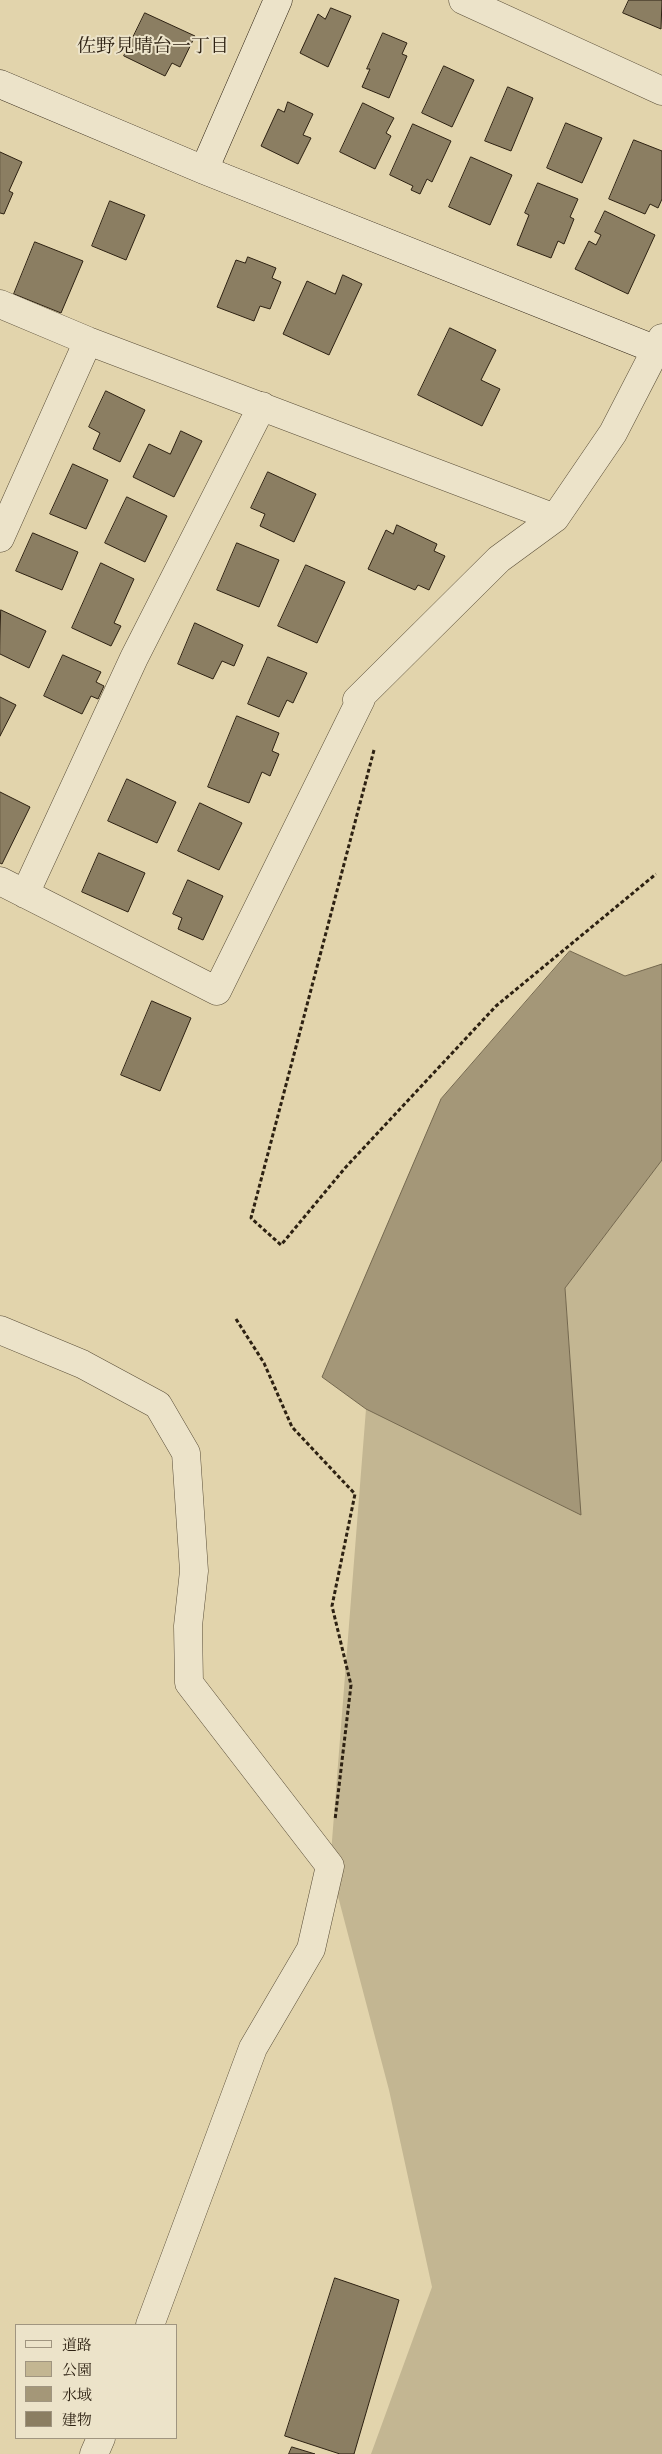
<!DOCTYPE html>
<html>
<head>
<meta charset="utf-8">
<style>
  body { margin:0 }
  #map { position:relative; width:662px; height:2454px; overflow:hidden; background:#e2d4ac; font-family:Cardo,"Noto Serif JP",serif }
  canvas { display:block }
  .legend { position:absolute; left:15px; top:2324px; width:162px; height:115px; box-sizing:border-box; background:#ece3c9; border:1px solid #a09580; margin:0; padding:6px 9px; list-style:none; font-size:15px; color:#2d2112 }
  .legend li { display:flex; align-items:center; gap:10px; height:25px }
  .legend b { width:25px; border:1px solid #a09580 }
</style>
</head>
<body>
<div id="map">
<canvas width="662" height="2454"></canvas>
<ul class="legend">
<li><b style="height:6px;background:#ece3c9"></b>道路</li>
<li><b style="height:14px;background:#c3b692"></b>公園</li>
<li><b style="height:14px;background:#a49778"></b>水域</li>
<li><b style="height:14px;background:#8b7e62"></b>建物</li>
</ul>
</div>
<script>
const ctx = document.querySelector('canvas').getContext('2d');
ctx.lineJoin = 'round';
function fill(path, color) { ctx.fillStyle = color; ctx.fill(path, 'evenodd'); }
function stroke(path, color, width, dash) { ctx.strokeStyle = color; ctx.lineWidth = width; ctx.lineCap = dash ? 'butt' : 'round'; ctx.setLineDash(dash || []); ctx.stroke(path); }
function drawText(font, color, halo, rows, align = 'center') {
  ctx.font = font + ' Cardo,"Noto Serif JP",serif'; ctx.lineWidth = 4; ctx.setLineDash([]); ctx.textBaseline = 'middle'; ctx.strokeStyle = halo; ctx.fillStyle = color; for (const [text, x, y, turn = 0] of rows) {
    ctx.save(); ctx.translate(x, y); ctx.rotate((+turn || 0) * Math.PI / 180); ctx.textAlign = isNaN(turn) ? turn : align; if (halo) ctx.strokeText(text, 0, 0); ctx.fillText(text, 0, 0); ctx.restore();
  }
}
fill(new Path2D(`
  M662 1160V2454H371L432 2287 389 2090 330 1866 366 1409 580 1514 565 1288Z`), '#c3b692');
const water = new Path2D(`
  M570 951 625 976 662 964V1160L565 1288 581 1515 366 1409 322 1377 441 1099Z`);
fill(water, '#a49778');
stroke(water, '#74684f', 1);
const building = new Path2D(`
  M629 0H662L661 29 623 13Z
  M331 8 351 16 328 67 300 53 318 14 325 19Z
  M145 13 195 36 180 67 172 63 165 76 124 56Z
  M383 33 407 43 402 54 407 56 389 98 362 87 370 69H367Z
  M444 66 474 80 452 127 422 113Z
  M508 87 533 98 511 151 485 141Z
  M288 102 313 114 303 135 311 138 298 164 261 146 278 109 284 112Z
  M363 103 394 118 386 133 391 136 375 169 340 152Z
  M566 123 602 138 582 183 547 168Z
  M413 124 451 141 432 182 427 179 420 194 411 190 413 186 390 175Z
  M634 140 662 151V199L658 208 650 204 645 214 609 199Z
  M0 152 22 162 9 191 13 193 4 214 0 213Z
  M471 157 512 175 490 225 449 207Z
  M538 183 578 199 570 217 574 219 564 244 558 241 551 258 517 245 529 215 525 213Z
  M110 201 145 215 126 260 92 246Z
  M605 211 655 235 628 294 575 269 589 241 596 245 601 235 595 232Z
  M35 242 83 261 61 313 14 294Z
  M248 257 276 268 272 278 281 282 270 309 260 306 254 321 217 307 236 260 245 263Z
  M343 275 362 284 329 355 283 334 307 281 335 294Z
  M450 328 496 350 481 380 500 389 482 426 418 395Z
  M106 391 145 410 120 462 93 449 100 433 89 427Z
  M181 431 202 441 174 497 133 477 149 444 170 454Z
  M73 464 108 480 86 529 50 514Z
  M268 472 316 494 294 542 260 526 265 514 251 508Z
  M127 497 167 516 145 562 105 543Z
  M397 525 437 544 434 551 445 556 429 590 418 585 415 590 368 569 386 530 393 534Z
  M33 533 78 552 62 590 16 571Z
  M237 543 279 560 259 607 217 590Z
  M101 563 134 579 114 623 121 626 111 646 72 628Z
  M306 565 345 582 317 643 278 626Z
  M1 610 46 631 29 668 0 654Z
  M195 623 243 645 234 666 222 661 213 679 178 664Z
  M63 655 101 672 96 682 104 686 98 699 91 696 82 714 44 696Z
  M268 657 307 673 293 703 287 700 279 717 248 704Z
  M0 697 16 705 0 736Z
  M237 716 279 733 272 751 279 754 270 776 262 772 249 803 208 787Z
  M127 779 176 802 157 843 108 821Z
  M0 792 30 807 2 864 0 863Z
  M200 803 242 823 219 870 178 851Z
  M99 853 145 873 128 912 82 892Z
  M188 880 223 896 203 940 178 929 182 918 173 914Z
  M152 1001 191 1018 160 1091 121 1075Z
  M335 2278 399 2300 354 2454H340L285 2436Z
  M292 2447 315 2454H289Z`);
fill(building, '#8b7e62');
stroke(building, '#2d2112', 1);
const street = new Path2D(`
  M463 0 662 91
  M0 304 88 341 555 518
  M0 538 88 341
  M0 881 217 991 361 699 357 700 499 559 555 518 613 433 662 338
  M25 894 134 658 262 406
  M0 1330 82 1364 158 1405 186 1453 194 1571 188 1626 189 1683 330 1866 311 1949 253 2048 150 2325
  M94 2454 101 2438`);
const secondary = new Path2D(`
  M0 84 204 170 662 352
  M204 170 278 0`);
stroke(street, '#5a4e38', 29);
stroke(secondary, '#2d2112', 29);
stroke(new Path2D(`
  M374 750 251 1218 281 1245 345 1168 496 1006 656 874
  M236 1319 264 1363 292 1427 355 1494 332 1606 351 1685 335 1820`), '#2d2112', 3, [4, 2.5]);
stroke(street, '#ece3c9', 28);
stroke(secondary, '#ece3c9', 28);
drawText('19px', '#2d2112', '#ece3c9', [
  ["佐野見晴台一丁目",153,48]
]);
</script>
</body>
</html>
